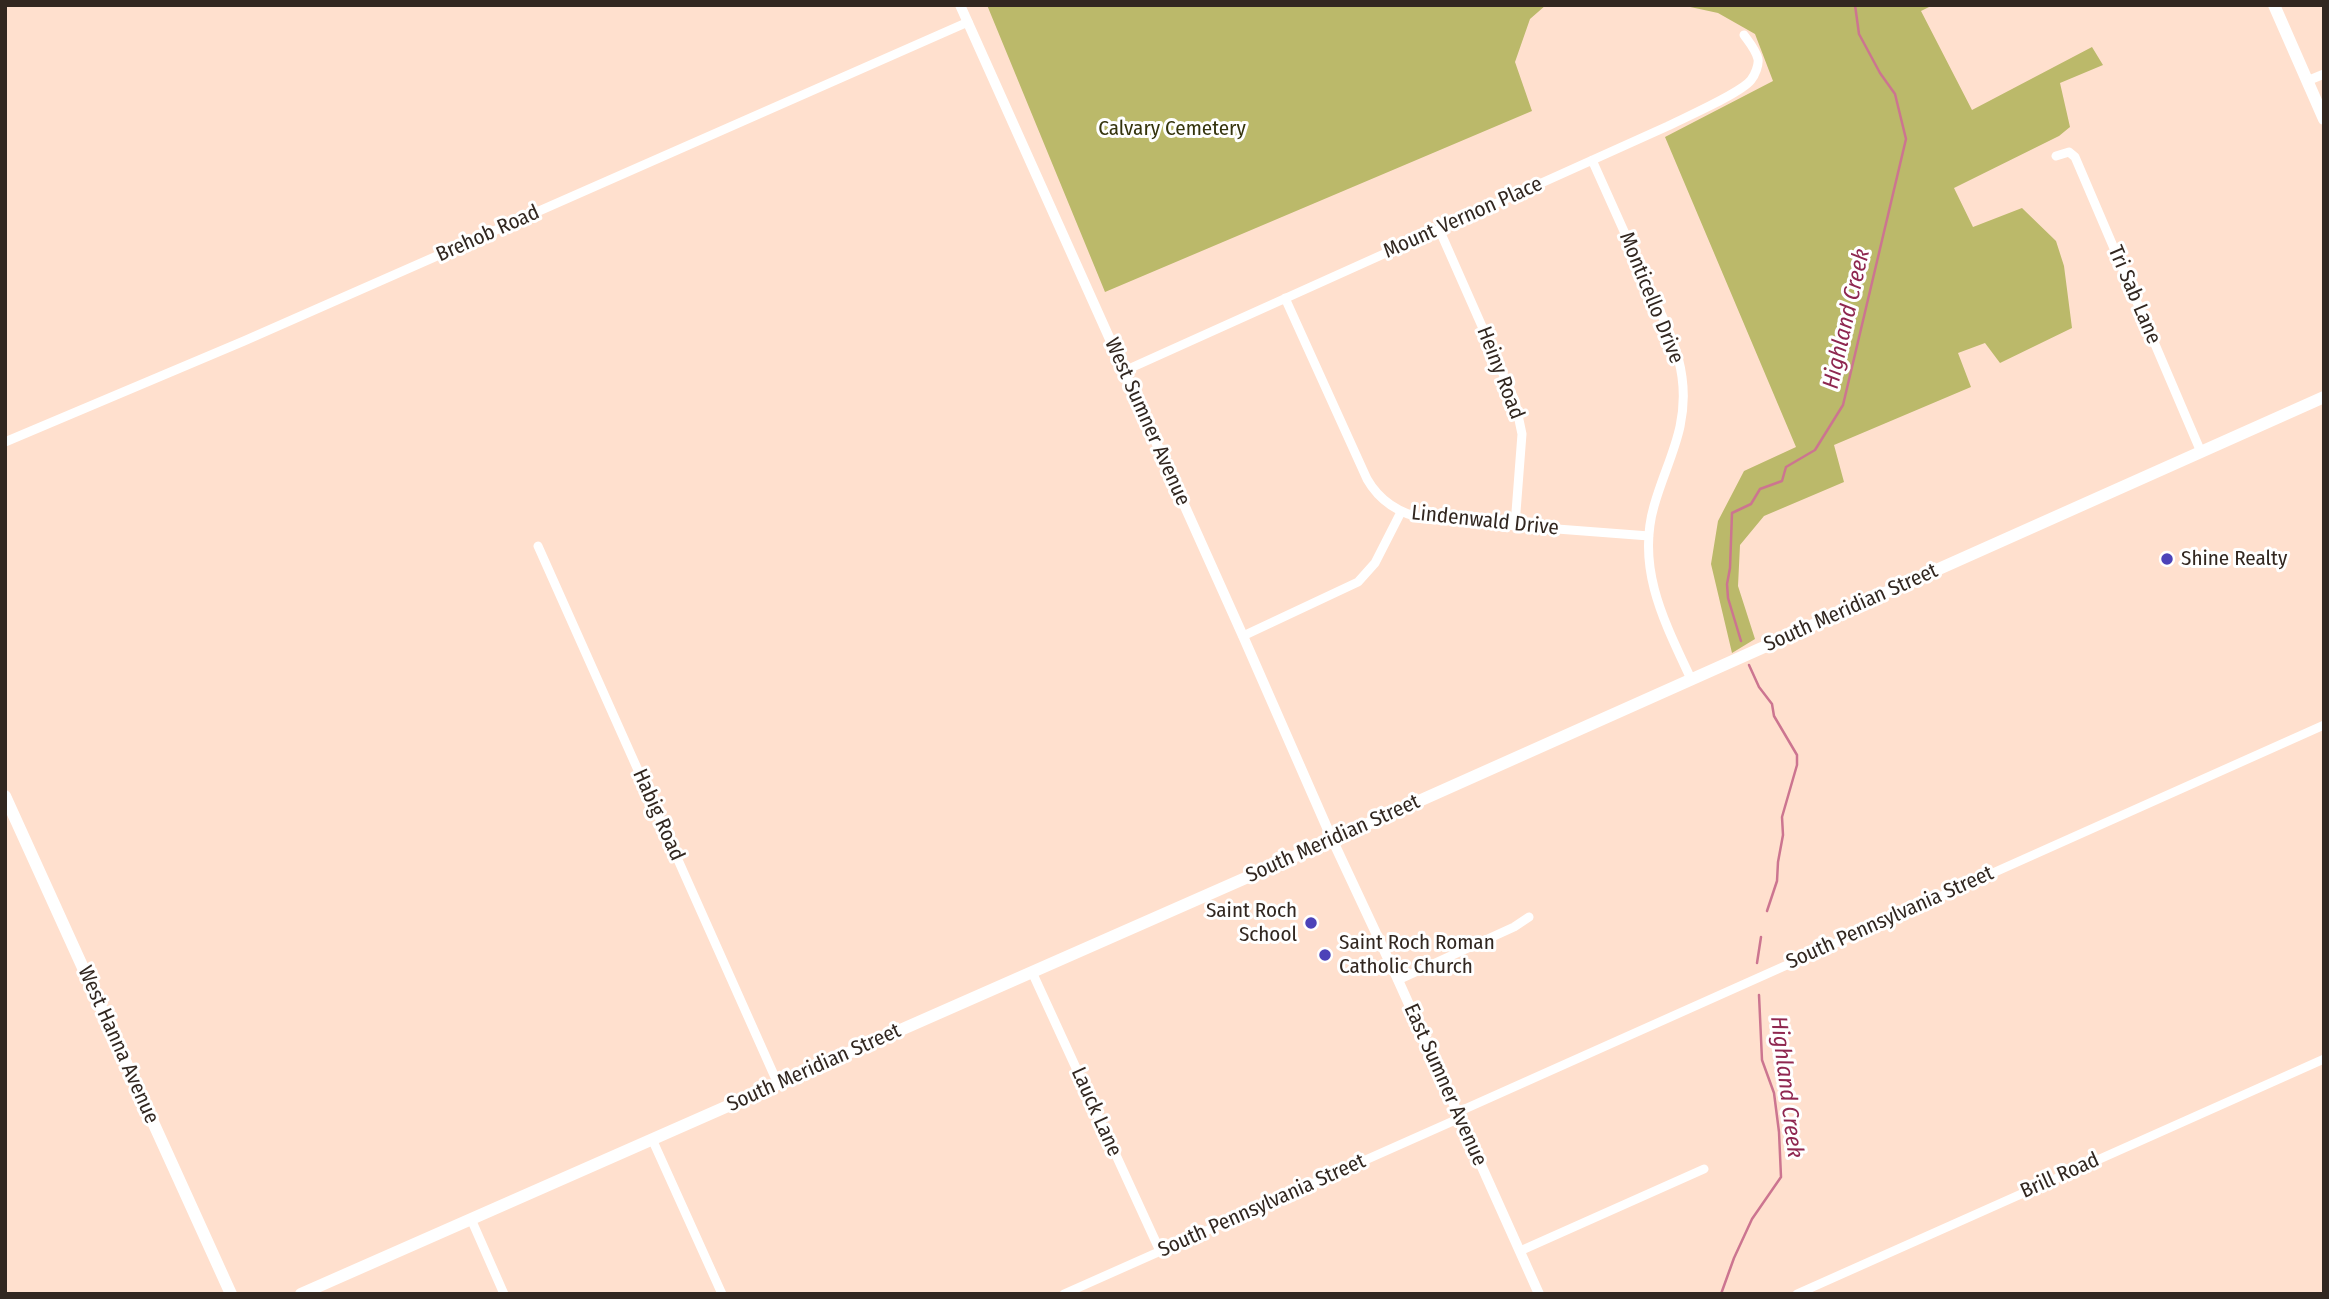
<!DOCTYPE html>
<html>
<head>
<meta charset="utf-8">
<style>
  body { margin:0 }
  #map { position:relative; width:2329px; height:1299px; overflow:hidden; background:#ffe0ce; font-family:"Fira Sans Condensed",sans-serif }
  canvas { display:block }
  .frame { position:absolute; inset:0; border:7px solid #322720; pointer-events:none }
</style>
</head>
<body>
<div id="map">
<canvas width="2329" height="1299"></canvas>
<div class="frame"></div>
</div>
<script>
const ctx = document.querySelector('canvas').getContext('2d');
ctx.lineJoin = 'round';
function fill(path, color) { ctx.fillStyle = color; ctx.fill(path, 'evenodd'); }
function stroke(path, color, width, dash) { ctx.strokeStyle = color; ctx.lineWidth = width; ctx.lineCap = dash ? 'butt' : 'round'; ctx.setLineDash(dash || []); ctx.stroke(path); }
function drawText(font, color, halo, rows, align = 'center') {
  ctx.font = font + ' "Fira Sans Condensed",sans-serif'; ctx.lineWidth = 6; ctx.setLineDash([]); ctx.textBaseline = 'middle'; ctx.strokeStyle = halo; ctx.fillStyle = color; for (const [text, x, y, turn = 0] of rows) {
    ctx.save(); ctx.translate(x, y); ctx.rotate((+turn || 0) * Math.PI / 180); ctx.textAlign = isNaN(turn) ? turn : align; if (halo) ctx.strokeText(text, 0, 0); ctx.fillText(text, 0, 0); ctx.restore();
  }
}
fill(new Path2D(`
  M987 5H1546L1530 19 1515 62 1532 111 1105 292Z
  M1681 5H1933L1921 11 1972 110 2092 47 2103 65 2060 83 2070 127 2059 136 1954 188 1973 227 2022 208 2056 241 2064 266 2072 328 2000 363 1985 343 1958 353 1971 387 1834 445 1844 482 1764 516 1740 545 1738 586 1755 639 1732 653 1711 564 1718 521 1744 471 1796 447 1665 137 1773 81 1755 34 1718 13Z`), '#bbb96a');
stroke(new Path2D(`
  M1741 641 1728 598 1727 584 1730 568 1732 513 1751 504 1760 489 1782 481 1786 467 1815 450 1843 405 1906 139 1895 94 1880 73 1859 34 1855 5
  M1749 665 1759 687 1772 704 1774 716 1797 755V765L1782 817 1783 835 1778 862 1777 881 1767 911
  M1757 963 1761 937
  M1721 1294 1734 1258 1752 1219 1781 1177 1779 1132 1774 1093 1762 1060 1759 995`), '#cc7590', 2.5);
stroke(new Path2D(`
  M2307 81 2324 74
  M2056 156 2069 152 2075 157 2201 452
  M1592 160C1611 203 1630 245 1649 287 1662 316 1678 346 1682 377 1689 428 1667 460 1654 506 1636 569 1665 623 1691 679
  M1439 229 1515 401 1522 434 1515 525
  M1285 298 1367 479C1380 502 1400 514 1426 519L1649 536
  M1124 371 1668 126C1686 117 1741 93 1751 80 1755 75 1759 65 1758 59 1756 50 1749 42 1744 35
  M5 442 244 341 968 22
  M538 546 778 1084
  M1243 636 1358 582 1375 563 1401 512
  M1032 972 1160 1251
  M1398 980 1514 927 1529 917
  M1458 1112 2324 725
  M652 1139 722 1294
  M471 1219 504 1294
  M1520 1251 1704 1169
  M1064 1294 1460 1118
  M1797 1294 2324 1059`), '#fff', 9);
stroke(new Path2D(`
  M960 5 1243 636 1332 839 1398 980 1539 1294`), '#fff', 10);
stroke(new Path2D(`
  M2274 5 2324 119
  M5 796 231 1294
  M301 1294 1316 847 2324 397`), '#fff', 12);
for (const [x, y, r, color] of [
  [2167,559,7,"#4c42b8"],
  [1311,923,7,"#4c42b8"],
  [1325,955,7,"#4c42b8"]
]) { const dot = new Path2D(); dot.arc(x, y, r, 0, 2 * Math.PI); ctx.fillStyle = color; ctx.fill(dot); stroke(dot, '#fff', 2.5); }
drawText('21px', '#35340d', '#fff', [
  ["Calvary Cemetery",1172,129]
]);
drawText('21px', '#322720', '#fff', [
  ["Mount Vernon Place",1463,218,-24],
  ["Brehob Road",488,234,-24],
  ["Tri Sab Lane",2134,295,67],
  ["Monticello Drive",1651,298,68],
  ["Heiny Road",1500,373,69],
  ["West Sumner Avenue",1147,422,66],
  ["Lindenwald Drive",1485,521,6],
  ["South Meridian Street",1851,608,-24],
  ["Habig Road",658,815,66],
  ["South Meridian Street",1333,839,-24],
  ["South Pennsylvania Street",1890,918,-24],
  ["West Hanna Avenue",118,1045,66],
  ["South Meridian Street",814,1068,-24],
  ["East Sumner Avenue",1445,1085,66],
  ["Lauck Lane",1096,1112,66],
  ["Brill Road",2060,1176,-24],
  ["South Pennsylvania Street",1262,1206,-24]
]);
drawText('21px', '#322720', '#fff', [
  ["Shine Realty",2181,559],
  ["Saint Roch",1297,911,"right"],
  ["School",1297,935,"right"],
  ["Saint Roch Roman",1339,943],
  ["Catholic Church",1339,967]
], 'left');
drawText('italic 23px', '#8f2750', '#fff', [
  ["Highland Creek",1847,319,-77],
  ["Highland Creek",1786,1087,83]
]);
</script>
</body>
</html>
